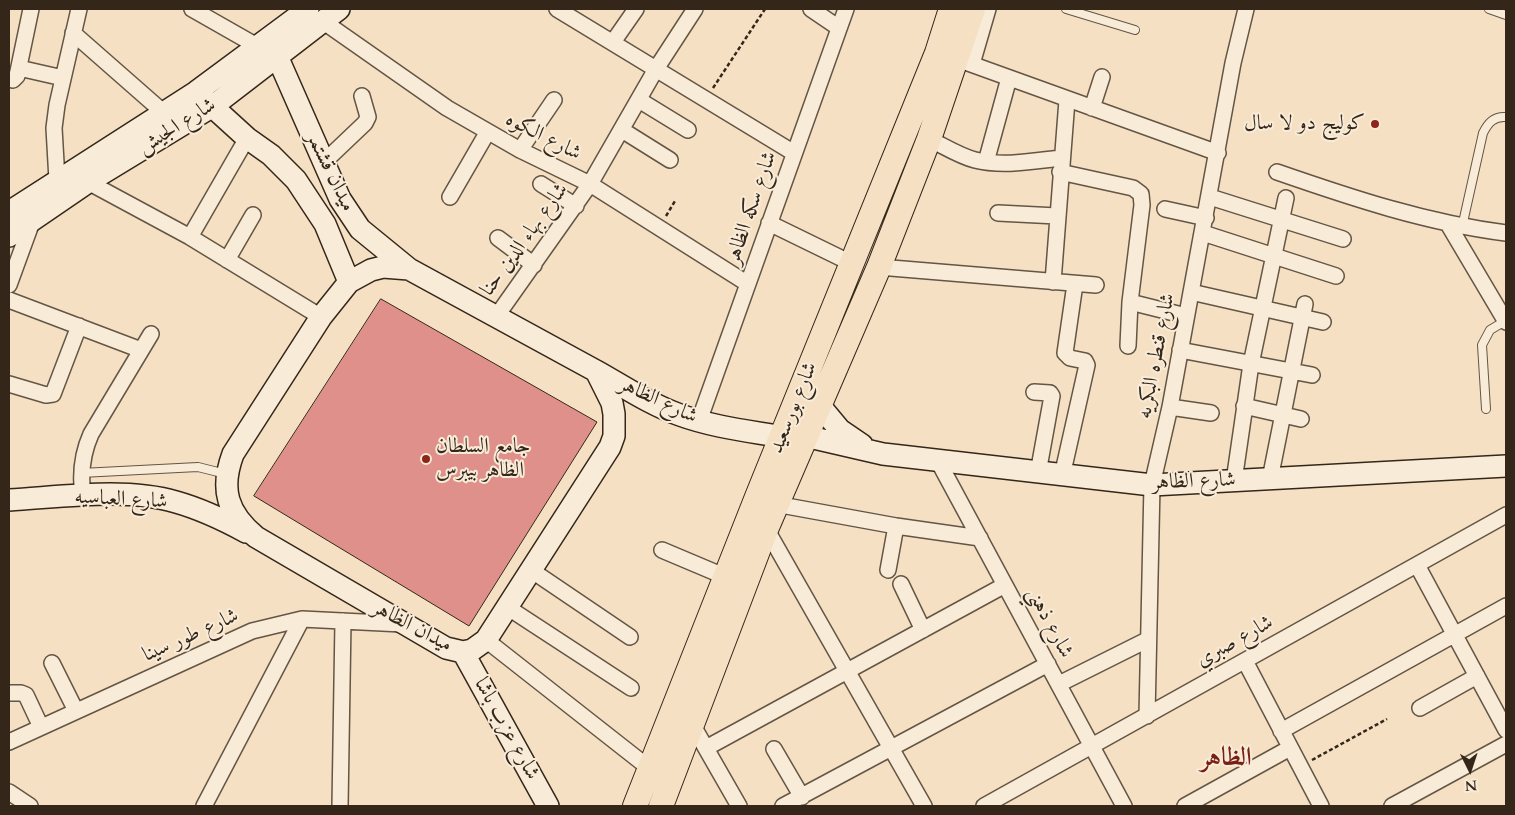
<!DOCTYPE html>
<html>
<head>
<meta charset="utf-8">
<style>
  body { margin:0 }
  #map { position:relative; width:1515px; height:815px; overflow:hidden; background:#f5e0c3; font-family:Cardo,serif }
  canvas { display:block }
  .frame { position:absolute; inset:0; border:10px solid #34271a; pointer-events:none }
  .north { position:absolute; left:1445px; top:745px; width:50px; height:50px; -webkit-text-stroke:4px #f8ebd8; paint-order:stroke; rotate:176deg; font-size:14px; font-weight:700; line-height:20px; text-align:center; color:#34271a }
  .north::after { content:''; display:block; margin:auto; width:18px; height:22px; background:#34271a; clip-path:polygon(50% 0,100% 100%,50% 72%,0 100%) }
</style>
</head>
<body>
<div id="map">
<canvas width="1515" height="815"></canvas>
<div class="frame"></div>
<div class="north">N</div>
</div>
<script>
const ctx = document.querySelector('canvas').getContext('2d');
ctx.lineJoin = 'round';
function fill(path, color) { ctx.fillStyle = color; ctx.fill(path, 'evenodd'); }
function stroke(path, color, width, dash) { ctx.strokeStyle = color; ctx.lineWidth = width; ctx.lineCap = dash ? 'butt' : 'round'; ctx.setLineDash(dash || []); ctx.stroke(path); }
function drawText(font, color, halo, rows, align = 'center') {
  ctx.font = font + ' Cardo,Amiri,serif'; ctx.lineWidth = 4; ctx.setLineDash([]); ctx.textBaseline = 'middle'; ctx.strokeStyle = halo; ctx.fillStyle = color; for (const [text, x, y, turn = 0] of rows) {
    ctx.save(); ctx.translate(x, y); ctx.rotate((+turn || 0) * Math.PI / 180); ctx.textAlign = isNaN(turn) ? turn : align; if (halo) ctx.strokeText(text, 0, 0); ctx.fillText(text, 0, 0); ctx.restore();
  }
}
const building = new Path2D(`
  M381 299 597 422 469 626 254 496Z`);
fill(building, '#e0908a');
stroke(building, '#34271a', 1);
const lane = new Path2D(`
  M1066 9 1135 30
  M1489 9 1506 15
  M1462 227 1483 133C1488 123 1494 116 1506 117
  M1486 409 1482 345 1490 330 1505 321
  M81 473 198 467 226 474`);
const street = new Path2D(`
  M192 9 257 46
  M557 9 794 153
  M811 9 839 28
  M324 22 447 108 520 150 590 184 748 284
  M73 33 163 112
  M613 42 636 9
  M957 59 1218 153
  M972 64 988 9
  M19 68 63 78
  M9 79 13 80 17 76 31 9
  M639 100 688 130
  M1092 108 1102 77
  M622 130 670 160
  M929 139C944 146 959 156 975 160 1003 167 1033 161 1061 158
  M520 150 554 100
  M324 162 365 123 368 117 362 96
  M986 162 1009 78
  M1060 172 1133 188 1141 194 1142 205 1130 302 1128 346
  M1277 172C1352 198 1427 223 1506 233
  M57 180 54 128 57 105 79 9
  M88 182 190 237 321 317
  M541 184 576 206
  M450 197 487 133
  M1210 197 1343 239
  M1165 209 1206 218
  M998 213 1057 216
  M769 223 853 264
  M1448 224 1506 322
  M1203 233 1336 276
  M190 237 247 138
  M498 238 534 265
  M227 260 253 215
  M879 267 1096 285
  M1053 282 1067 100
  M9 285 32 222
  M1191 292 1323 322
  M9 300 141 350
  M1130 302 1186 316
  M496 317 590 184 656 69 695 9
  M1180 350 1312 375
  M9 384 46 395 53 394 79 326
  M1034 392 1050 393 1052 396 1038 473
  M1244 406 1301 419
  M1170 407 1211 413
  M699 421 846 9
  M937 459 1124 806
  M1062 476 1087 365 1085 361 1070 358 1065 353 1075 284
  M1270 479 1305 304
  M1234 481 1251 364 1286 198
  M83 496C80 475 82 454 91 434L151 334
  M770 503 896 526 980 538
  M764 525 924 806
  M662 550 726 577
  M1417 565 1506 730
  M531 570 630 637
  M888 570 896 526
  M901 584 923 630
  M507 607 631 688
  M486 640 649 768
  M1245 661 1321 806
  M52 663 76 711
  M1059 684 1147 640
  M9 693H21L26 695 41 727
  M1420 708 1477 676
  M1147 716 1152 485 1170 407 1233 63 1246 9
  M692 724 739 806
  M1281 731 1506 606
  M9 742 252 631 302 619 402 624
  M706 748 1005 585
  M774 749 802 797
  M9 792 30 806
  M204 806 302 619
  M340 806 343 621
  M783 806 1048 664
  M984 806 1506 515
  M1185 806 1290 748
  M1392 806 1506 744`);
const secondary = new Path2D(`
  M277 56 340 199 360 229 409 269 596 371 612 403 614 414V436L610 447 486 640 472 650 463 652 446 648 256 537C227 513 220 489 233 454L321 317 349 282 371 270 383 267 409 269
  M203 98 247 138 271 155 296 180 325 224 349 282
  M9 212 196 92 308 9
  M9 236 88 182 213 106 339 9
  M596 371C623 386 651 405 680 415 713 427 748 431 782 437
  M820 406 840 430 862 445
  M805 436 883 454 1152 485 1506 466
  M9 500C61 497 126 487 176 502 201 509 224 520 246 532
  M463 652 548 806`);
const primary = new Path2D(`
  M635 806 757 497 937 53 951 9
  M661 806 767 527 879 267 929 139 973 9`);
stroke(lane, '#645544', 10);
stroke(street, '#645544', 18);
stroke(secondary, '#34271a', 24);
stroke(primary, '#34271a', 26);
stroke(new Path2D(`
  M713 88 765 9
  M666 216 675 201
  M1312 760 1387 719`), '#34271a', 2.5, [4, 2.5]);
stroke(lane, '#f8ebd8', 8);
stroke(street, '#f8ebd8', 15);
stroke(secondary, '#f8ebd8', 21);
stroke(primary, '#f5e0c3', 24);
for (const [x, y, r, color] of [
  [1375,124,5,"#8f2418"],
  [426,459,5,"#8f2418"]
]) { const dot = new Path2D(); dot.arc(x, y, r, 0, 2 * Math.PI); ctx.fillStyle = color; ctx.fill(dot); stroke(dot, '#f8ebd8', 2); }
drawText('21px', '#34271a', '#f8ebd8', [
  ["كوليج دو لا سال",1365,124],
  ["جامع السلطان",436,447,"left"],
  ["الظاهر بيبرس",436,471,"left"]
], 'right');
drawText('21px', '#34271a', '#f8ebd8', [
  ["شارع الجيش",177,127,-32],
  ["شارع الكوه",543,137,27],
  ["ميدان قشتمر",330,172,64],
  ["شارع سكه الظاهر",752,208,-71],
  ["شارع بهاء الدين حنا",525,240,-54],
  ["شارع قنطره البكريه",1157,356,-79],
  ["شارع الظاهر",658,401,25],
  ["شارع بورسعيد",794,408,-68],
  ["شارع الظاهر",1194,482,-2],
  ["شارع العباسيه",121,500,3],
  ["شارع ذهني",1049,623,62],
  ["ميدان الظاهر",412,627,28],
  ["شارع طور سينا",191,636,-24],
  ["شارع صبري",1235,642,-29],
  ["شارع عزب باشا",506,729,61]
]);
drawText('bold 26px', '#7a1f14', '#f8ebd8', [
  ["الظاهر",1226,759]
]);
</script>
</body>
</html>
